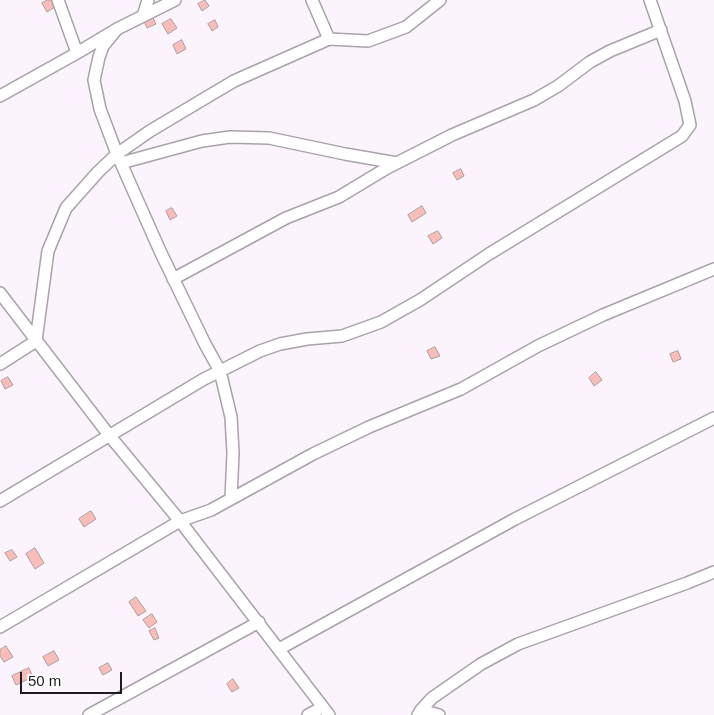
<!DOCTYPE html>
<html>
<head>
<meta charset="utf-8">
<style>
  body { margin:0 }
  #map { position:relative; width:714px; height:715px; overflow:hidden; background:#fcf4fd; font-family:Helvetica,sans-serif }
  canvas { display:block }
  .scale { position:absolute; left:20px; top:672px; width:102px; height:22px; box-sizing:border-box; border:2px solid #1f1c1f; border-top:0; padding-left:6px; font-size:15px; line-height:18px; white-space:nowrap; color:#1f1c1f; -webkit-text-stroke:4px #fff; paint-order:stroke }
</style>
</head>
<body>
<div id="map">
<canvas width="714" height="715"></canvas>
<div class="scale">50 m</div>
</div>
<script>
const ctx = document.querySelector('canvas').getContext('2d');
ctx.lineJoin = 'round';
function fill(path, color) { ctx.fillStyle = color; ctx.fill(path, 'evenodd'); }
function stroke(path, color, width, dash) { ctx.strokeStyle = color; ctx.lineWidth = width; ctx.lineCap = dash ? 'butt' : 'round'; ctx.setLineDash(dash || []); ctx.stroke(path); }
const building = new Path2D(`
  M48 0H52L55 7 47 12 42 3Z
  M205 0 209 6 202 11 198 4Z
  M152 16 156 24 147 28 143 19Z
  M171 19 177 28 168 34 162 24Z
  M215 20 218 27 212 31 208 24Z
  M182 40 186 49 177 54 173 45Z
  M461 169 464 176 457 180 453 173Z
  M422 206 426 213 412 222 408 215Z
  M172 208 177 216 170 220 166 211Z
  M438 231 442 238 433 244 428 236Z
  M435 347 440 356 431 359 427 351Z
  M678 351 681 359 673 362 670 354Z
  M596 372 602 380 594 386 589 378Z
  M8 377 13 385 5 389 1 381Z
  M91 511 96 519 84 527 79 519Z
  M35 548 44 563 35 569 26 554Z
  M12 550 17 557 10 561 5 553Z
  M136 597 146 611 138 616 129 602Z
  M152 614 157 622 149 628 143 620Z
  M155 628 159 638 154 640 149 631Z
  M6 646 13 657 4 662 0 656V650Z
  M54 651 59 660 48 666 43 657Z
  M108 663 112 670 103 675 99 668Z
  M29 668 33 677 16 685 12 676Z
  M233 679 239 688 232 692 227 684Z`);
fill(building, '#f8bdb9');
stroke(building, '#ab9e9d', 1);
const street = new Path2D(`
  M58 0 77 53
  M312 0 329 39
  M143 16 148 0
  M117 29 103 46 99 57 94 80 100 109 117 154 160 251 205 344 220 371 231 417 233 453 231 499
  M0 96 77 53 117 29 175 0
  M121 163 202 141 230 137 269 138 345 154 397 163
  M173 279 286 218 339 197 387 168 452 135 534 100 558 86 590 62 610 51 661 30
  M0 293 109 435 180 521 329 715
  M0 364 36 341 48 251 66 208 98 172 117 154 150 131 234 81 329 39 368 41 406 27 440 0
  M0 501 204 379 260 351 280 344 307 339 342 336 381 322 420 300 489 254 682 136 690 125 685 101 650 0
  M0 627 180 521 211 510 231 499 313 454 369 427 461 389 538 346 603 315 714 269
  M279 649 515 519 714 418
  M421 710 439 715
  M89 715 259 622
  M308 715 323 707
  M418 715 421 710 432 698 481 664 518 644 687 583 714 572`);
stroke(street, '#aaa2aa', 14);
stroke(street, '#fff', 11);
</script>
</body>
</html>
